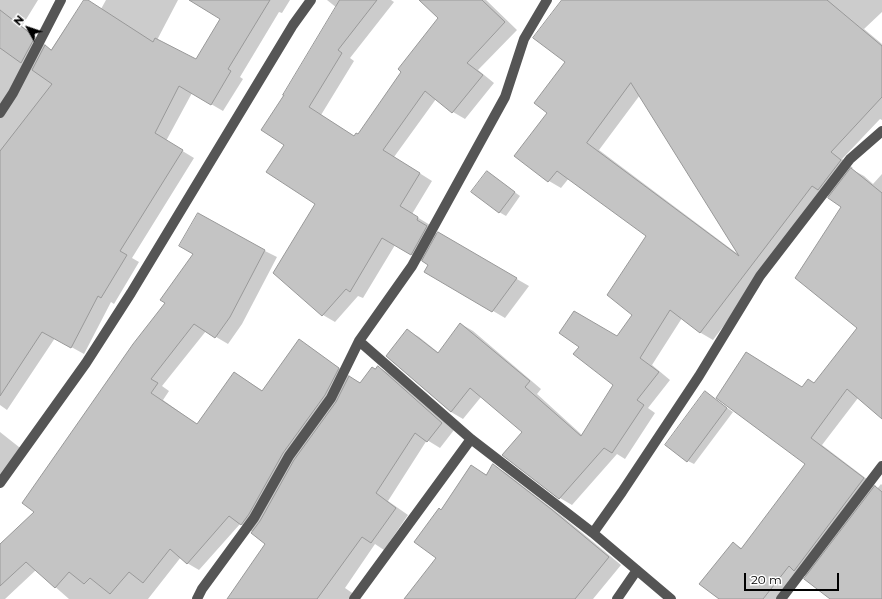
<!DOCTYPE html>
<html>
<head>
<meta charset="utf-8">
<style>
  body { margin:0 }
  #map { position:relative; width:882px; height:599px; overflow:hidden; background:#fff; font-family:Montserrat,sans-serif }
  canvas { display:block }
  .north { position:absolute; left:8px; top:8px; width:40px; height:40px; -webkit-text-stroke:3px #fff; paint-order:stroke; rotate:310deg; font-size:11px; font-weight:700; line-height:16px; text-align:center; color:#000 }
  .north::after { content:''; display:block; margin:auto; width:14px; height:18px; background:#000; clip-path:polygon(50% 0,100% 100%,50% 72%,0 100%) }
  .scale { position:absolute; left:744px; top:573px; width:95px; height:18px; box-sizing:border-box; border:2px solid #000; border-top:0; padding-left:5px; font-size:12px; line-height:14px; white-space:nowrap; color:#000; -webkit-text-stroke:3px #fff; paint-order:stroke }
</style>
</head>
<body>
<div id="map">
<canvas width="882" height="599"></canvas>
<div class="north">N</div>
<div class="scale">20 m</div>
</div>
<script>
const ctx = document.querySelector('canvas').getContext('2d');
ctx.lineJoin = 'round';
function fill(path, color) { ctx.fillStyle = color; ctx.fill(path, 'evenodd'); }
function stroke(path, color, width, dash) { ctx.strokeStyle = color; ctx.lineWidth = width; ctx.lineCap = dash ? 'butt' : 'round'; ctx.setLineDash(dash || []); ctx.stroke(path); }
fill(new Path2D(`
  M0 0H38L22 26 46 45 45 46 52 51 85 0 101 9 106 0H178L157 40 197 61 222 19 191 0H290L282 13 279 12 240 77 243 79 223 111 192 93 166 141 194 158 132 258 139 262 114 304 111 302 84 354 55 338 7 410 0 405Z
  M327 0H391L394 2 350 58 354 61 321 115 355 137 358 136 440 18 421 0H486L517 30 478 70 494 83 465 119 453 112 436 99 394 157 432 181 412 214 430 225 428 228 529 286 505 318 425 271 429 265 395 245 363 298 358 296 335 322 323 315 274 273 316 204 285 145V95L337 8Z
  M564 0H882V12L864 29 882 44V120L880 119 842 159 853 168 851 169 864 176 873 184 882 174V418L858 398 822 445 876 486 875 487 877 489 881 484 882 485V599H831L807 577 801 573 780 599H720L733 543 743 549 806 464 747 353 802 388 814 384 859 328 842 207 824 193 713 340 701 333 682 318 652 365 670 380 648 408 655 413 625 459 617 454 572 505 560 498 503 454 523 432 481 397 463 419 451 412 407 330 419 337 439 353 461 324 473 331 541 389 537 394 582 435 614 385 618 338 633 315 647 235 569 178 561 188 549 181 516 156 549 113 566 62ZM640 95 739 255 599 150Z
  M487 172 520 196 506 216 499 212Z
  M265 251 277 257 242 324 228 344 206 331 162 386 169 391 163 400 198 425 235 373 263 391 311 348 350 376 349 377 361 383 378 367 390 374 454 430 440 448 427 440 388 501 408 515 384 550 375 544 345 588 361 599H228L266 544 253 532 240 524 199 570 187 563 181 557 148 599H69L36 570 5 599H0V545L35 512 134 344Z
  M706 393 733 412 694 464 688 461Z
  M0 432 24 451 0 483Z
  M494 466 506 473 563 517 621 565 593 599H405L437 558 442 511 472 467 487 475Z`), '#0003');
const building = new Path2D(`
  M84 0H88L153 42 155 38 196 59 220 19 189 0H270L228 69 231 71 211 105 179 86 155 133 183 150 120 251 127 255 101 298 98 296 71 348 42 332 0 396V151L52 84 32 70 45 45 51 50Z
  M340 0H377L338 50 342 53 309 107 354 136 356 133 358 134 401 72 398 69 438 18 419 0H482L505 22 467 63 483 75 452 113 425 91 383 150 420 173 400 206 418 217 417 220 427 226 411 255 382 238 350 292 346 289 322 316 273 273 315 204 266 172 284 145 261 130 284 95H283Z
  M562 0H827L882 46V97L831 152 841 160 818 190 812 186 700 333 670 310 640 358 659 372 637 400 644 405 612 453 604 448 559 499 502 455 522 432 470 388 451 412 386 356 407 329 438 353 460 323 530 381 525 387 581 436 613 385 573 354 579 347 559 333 574 311 617 336 632 315 607 295 646 236 557 171 548 182 514 156 547 113 534 103 565 62 533 38ZM631 83 739 256 587 143Z
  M0 10 35 37 21 63 0 48Z
  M851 168 882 193V419L847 389 811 438 864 478 794 571 789 566 763 599H719L699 584 733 542 741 549 805 464 716 398 746 352 802 387 808 379 814 383 857 328 795 278 841 207 828 198Z
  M487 171 515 192 499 213 471 192Z
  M198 213 265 250 230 317 215 338 194 324 151 379 158 383 151 393 197 424 234 372 262 391 299 339 339 368 325 395 283 453 249 514 241 525 229 516 187 564 170 549 143 583 129 572 110 594 90 578 84 584 69 572 55 588 26 562 0 586V544L34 512 22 503 133 344 165 303 160 300 193 254 179 246Z
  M438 232 517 278 492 312 424 272 428 265 422 261Z
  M378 366 442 423 427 442 415 433 376 493 396 508 371 543 362 537 317 599H227L265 544 251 533 260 521 294 460 336 402 349 376 360 383 372 367 375 369Z
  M705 391 727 408 687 462 665 445Z
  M493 464 551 509 609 557 575 599H404L436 558 414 542 439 508 441 510 471 465 486 475Z
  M875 486 882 492V599H830L804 579Z`);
fill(building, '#c4c4c4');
stroke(building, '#999', 1);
stroke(new Path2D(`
  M0 113 13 93 61 0
  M359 341 471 439 593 533 671 599
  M0 483 86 363 131 293 293 25 311 0
  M593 533 622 492 699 376 760 276 850 159 882 131
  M197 599 202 589 254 518 289 456 331 398 359 341 412 266 505 97 524 39 547 0
  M354 599 471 439
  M617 599 637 570
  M781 599 882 466`), '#555', 10);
</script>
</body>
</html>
